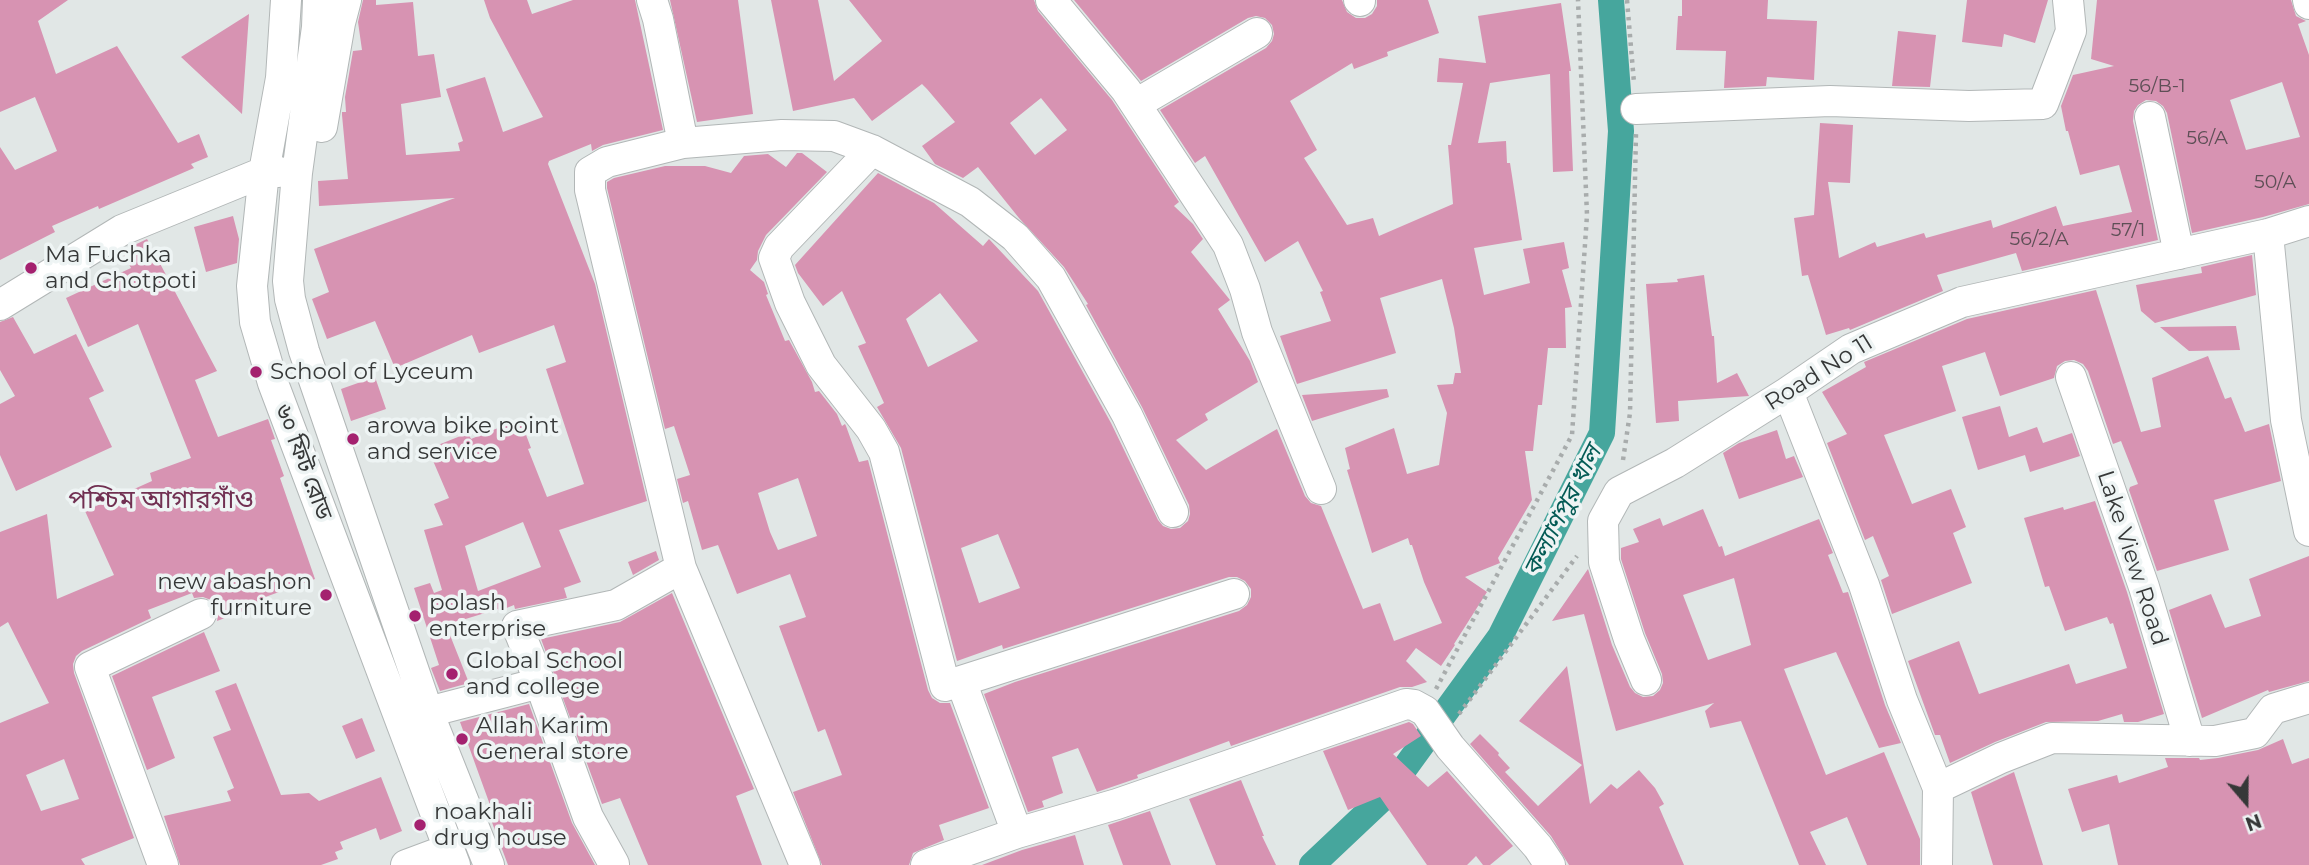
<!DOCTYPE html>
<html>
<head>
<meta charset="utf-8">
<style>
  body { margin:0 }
  #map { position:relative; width:2309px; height:865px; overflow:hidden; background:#e1e7e6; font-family:Montserrat,sans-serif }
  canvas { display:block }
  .north { position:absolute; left:2211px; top:767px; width:70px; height:70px; -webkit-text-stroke:5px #eef4f4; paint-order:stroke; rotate:160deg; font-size:19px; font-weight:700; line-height:28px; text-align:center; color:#363838 }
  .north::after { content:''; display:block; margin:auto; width:24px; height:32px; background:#363838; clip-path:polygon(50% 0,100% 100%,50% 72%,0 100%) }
</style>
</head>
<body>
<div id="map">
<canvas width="2309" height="865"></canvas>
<div class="north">N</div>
</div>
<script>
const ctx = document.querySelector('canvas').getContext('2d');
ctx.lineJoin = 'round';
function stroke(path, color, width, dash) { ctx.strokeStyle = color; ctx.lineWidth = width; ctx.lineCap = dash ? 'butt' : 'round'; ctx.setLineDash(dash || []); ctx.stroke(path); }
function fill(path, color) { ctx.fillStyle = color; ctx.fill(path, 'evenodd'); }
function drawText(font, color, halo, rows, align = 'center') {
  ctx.font = font + ' Montserrat,"Noto Sans Bengali",sans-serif'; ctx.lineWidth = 7; ctx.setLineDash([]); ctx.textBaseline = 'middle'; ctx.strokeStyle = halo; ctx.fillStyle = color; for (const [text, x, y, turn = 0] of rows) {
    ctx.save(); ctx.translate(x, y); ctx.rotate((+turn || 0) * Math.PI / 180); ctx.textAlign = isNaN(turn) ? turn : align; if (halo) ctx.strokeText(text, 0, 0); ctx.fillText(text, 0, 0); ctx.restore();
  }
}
stroke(new Path2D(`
  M1312 865 1383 798 1500 637 1602 433 1621 131 1611 0`), '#46a69d', 26);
fill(new Path2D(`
  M0 0H68L38 21 56 74 117 46 178 143 199 134 208 157 191 164 194 168 99 209 98 206 52 226 55 232 0 260V147L15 170 57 151 35 97 0 112Z
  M363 0H376V5L413 2 418 56 434 54 441 97 401 104 406 155 460 151 458 143 463 141 446 89 485 77 503 132 543 117 490 18 484 0H527L532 14 573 0H635L663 130 603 145 592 151 591 144 549 161 548 164 595 284 647 501 559 530 581 582 564 588 567 598 515 609 514 605 499 611 498 609 446 625 469 683 440 691 431 668 439 665 414 588 430 583 434 593 442 590 424 530 443 525 434 504 449 498 428 449 468 433 471 439 520 419 531 448 528 449 547 497 584 484 546 369 566 362 554 325 479 353 472 335 395 368 375 321 327 339 312 299 329 292 314 249 455 198 319 206 318 181 348 179 342 115V112H346L345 97 353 51 362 50 358 22ZM523 522 541 567 478 591 465 546Z
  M670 0H738L753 114 697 122Z
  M771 0H818L834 81 882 41 849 0H1034L1038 11 1112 100 1179 202 1174 206 1193 224 1203 239 1191 252 1230 300 1218 309 1250 361 1258 382 1205 414 1208 420 1176 440 1206 470 1277 429 1305 496 1311 503 1321 506 1363 609 1380 603 1394 641 1442 623 1424 582 1412 545H1410L1408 538 1372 553 1347 470 1350 469 1345 448 1394 428 1407 474 1439 465 1447 413 1437 385 1453 384 1455 373H1461L1454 328 1442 279 1380 298 1396 353 1297 384 1280 336 1331 321 1320 292 1323 291 1298 241 1265 262 1205 156 1195 163 1160 110 1266 48 1272 41 1274 34 1272 25 1265 18 1256 16 1248 18 1141 81 1074 0H1342L1347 12 1356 18H1365L1372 14 1377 6V0H1428L1439 33 1387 52 1388 56 1354 69 1352 63 1290 101 1317 150 1304 158 1347 225 1373 218 1379 236 1453 204 1448 145H1451L1463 83 1437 82 1439 58 1486 63 1478 16 1561 3 1571 71H1569L1573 171 1553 172 1550 74 1490 83 1478 143 1506 141 1507 163H1510L1522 240 1474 248 1484 295 1530 283 1523 249 1564 242 1569 268 1562 270 1572 307 1565 308 1566 348H1548L1542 405H1538L1533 451H1525L1532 500 1498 558 1500 563 1465 577 1487 592 1454 644 1455 645 1441 666 1416 648 1406 661 1427 682 1412 687H1400L1231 746 1229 741 1137 775 1138 778 1097 792 1078 748 1052 757 1063 793 1042 801 1044 807 1028 812 984 694 1015 682 1239 611 1247 605 1251 597V589L1245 581 1237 577H1229L1003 649 1002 645 957 661 901 448 877 407 884 403 858 346 866 343 842 291 823 306 798 273 795 265 878 173 934 203 983 246 989 239 1038 291 1111 423 1158 520 1163 526 1171 529 1180 528 1188 521 1190 514 1189 505 1142 407 1086 305 1088 304 1064 267 1019 218 978 167 963 178 935 164 922 146 955 122 927 89 922 84 872 121 854 98 793 111ZM1041 98 1067 130 1035 155 1010 123ZM940 293 978 341 928 367 906 319ZM998 534 1020 588 979 603 961 548Z
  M1682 0H1768L1767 19 1817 21 1814 80 1767 77 1766 86 1724 88 1726 51 1676 50 1678 16H1682Z
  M1967 0H2048L2035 43 2004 34 2002 47 1962 42Z
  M2097 0H2291L2296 16 2306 21 2298 24 2309 55V204L2263 217 2192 233 2167 113 2163 106 2156 101 2146 100 2138 105 2134 111 2133 121 2158 240 2022 271 2016 253 1937 275 1943 291 1850 330 1849 328 1826 335 1808 275 1802 276 1794 218 1814 215 1820 123 1853 125 1850 183 1828 182 1839 258 1875 242 1877 247 1924 233 1926 238 1991 220 1993 228 2056 206 2063 226 2132 212 2119 165 2080 175 2068 131H2066L2061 106 2073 75 2114 66 2091 59ZM2282 82 2300 137 2246 150 2230 100Z
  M249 14 242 114 181 57Z
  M1898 31 1936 35 1930 87 1892 86Z
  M797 153H802L827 172 766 235 758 251 757 260 750 270 764 282 768 294 766 295 785 341 789 340 812 382 815 392 819 391 837 414 842 426 845 424 846 426 859 462 868 460 928 690 932 698 940 703H950L989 808 939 825 944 840 913 853 909 865H822L793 792 842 775 825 729 818 732 779 626 806 617 790 574 737 594 718 545 702 550 688 501 683 503 677 479 690 475 674 426 665 429 607 188V182L614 178 665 166H705L731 173 744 156 768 154 786 167ZM798 478 817 536 778 550 770 532 758 493Z
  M233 216 239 239 237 263 206 272 194 227Z
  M147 239 217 371 195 380 218 437 268 419 275 439 271 440 284 476 280 478 315 579 257 600 259 605 217 621 218 615 217 607 211 600 203 597 194 598 192 593 148 610 151 618 82 651 76 656 73 664 74 673 134 838 81 859 85 865H0V723L49 703 8 622 0 627V532L47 514 57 599 114 575 85 511 152 481 150 473 191 458 138 324 88 347 66 298 131 268 122 251ZM64 759 79 799 41 811 26 775Z
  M2252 255 2256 295 2155 323 2141 311 2136 285 2202 273 2201 267Z
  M1704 275 1712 336H1714L1717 383 1737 373 1749 396 1678 401 1679 421 1656 423 1646 284 1678 282 1677 279Z
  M2096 290 2141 432 2161 427 2152 378 2208 356 2225 399 2231 397 2245 432 2269 424 2281 481 2214 500 2229 550 2157 571 2129 490 2130 487 2138 484 2121 441 2113 444 2088 371 2083 364 2074 360 2065 361 2057 366 2054 378 2000 396 1985 352 1942 366 1956 411 1884 435 1912 504 1951 489 1966 527 1953 533 1972 583 1892 614 1881 580 1889 576 1873 536 1865 540 1827 443 1847 434 1822 392 1866 367 1864 362 1967 319Z
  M13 317 34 354 76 334 104 391 89 398 112 447 16 491 0 455V404L15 396 0 370V322Z
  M2236 326 2240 350 2189 351 2160 327Z
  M375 377 386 409 351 421 341 389Z
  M1387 389 1389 397 1312 421 1302 395Z
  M2000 406 2009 437 2037 427 2043 443 2072 433 2080 456 2030 472 2025 455 1978 470 1962 417Z
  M1777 430 1786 459 1794 456 1803 477 1739 499 1723 453 1739 443Z
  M2095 501 2127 592 2164 714 2138 722H2124L2122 714 2098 721 2046 722 1995 742 1950 763 1940 735H1935L1908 661 1959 641 1979 694 2069 664 2076 684 2127 668 2113 623 2110 624 2107 617 2065 631 2049 586 2045 587 2024 518 2063 507 2064 510Z
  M1703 509 1719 547 1722 546 1725 556 1819 519 1833 553 1828 555 1843 593 1848 592 1885 705 1901 743 1879 748 1836 652 1784 669 1826 775 1884 752 1920 839V865H1867L1847 817 1810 832 1826 865H1799L1741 721 1710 728 1705 711 1714 703 1616 731 1584 614 1552 621 1588 569 1612 645 1630 687 1635 693 1643 697 1653 696 1660 690 1663 683 1662 674 1645 633 1621 559V548L1639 542 1633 529 1660 518 1663 526ZM1734 578 1751 645 1708 660 1683 595Z
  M656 551 659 560 633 575 628 562Z
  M2309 556V681L2269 692 2268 690 2202 718 2169 610 2211 594 2225 628 2261 616 2249 579Z
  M672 593 754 789 736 796 762 865H648L620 798 602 804 541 639 620 622Z
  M204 632 220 671 152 697 175 758 147 770 112 676Z
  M1567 666 1590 804 1611 784 1617 789 1639 770 1655 788 1664 804 1659 807 1684 865H1569L1551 836 1470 744 1480 734 1499 753 1498 755 1510 768 1505 772 1538 806 1582 765 1519 721Z
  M236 683 281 795 309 793 319 801 381 777 402 831 380 840 376 828 340 842 343 849 335 852 338 859 321 865H180L164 816 231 801 227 791 234 788 213 737 231 730 215 691Z
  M529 704 572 823 595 865H508L490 817 494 816 460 722Z
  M362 718 375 751 356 759 342 726Z
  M1409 722 1413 724 1421 736 1393 754 1428 787 1447 771 1513 846 1490 865H1483L1476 856 1467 865H1427L1380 797 1348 810 1323 751Z
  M2283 739 2292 764 2309 758V865H2118L2109 824 2082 832 2068 789 2117 775 2119 783 2168 767 2165 758H2199L2200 760 2218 758 2258 750Z
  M2014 772 2043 865H1993L1971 792Z
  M1241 780 1264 836H1262L1276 865H1216L1189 799Z
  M1150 811 1171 865H1123L1108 825Z
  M1075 835 1084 865H982L1022 850Z`), '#d793b2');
const minor = new Path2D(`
  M286 0 281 78 264 172 252 286 255 322 273 383 455 865
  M318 0 317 27 297 173 288 281 290 299 304 351 428 712 489 865
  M652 0 658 19 683 143 607 162 590 172V190L681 568 805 865
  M1051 0 1126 90 1228 245 1245 289 1257 332 1321 489
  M1359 0 1360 1
  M2308 0 2309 4
  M1136 104 1257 33
  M1636 109 1830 101 1969 106 2043 104 2071 31 2068 0
  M2150 117 2179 254
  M322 127 340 23 346 0
  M683 143 782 135 834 136 872 150 970 202 1015 237 1051 278 1127 415 1173 512
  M872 150 779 247 774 258 790 303 821 365 871 429 884 452 945 686 961 681
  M2268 234 2286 420 2309 531
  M0 305 122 230 264 172H279
  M2071 377 2144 587 2190 741
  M1788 392 1864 585 1902 700 1938 788 1937 865
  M1646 680 1629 639 1604 562 1603 521 1619 492 1675 463 1788 392 1851 349 1962 302 2268 234 2309 221
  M540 683 588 817 614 864
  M428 712 540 683 517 626 616 605 681 568
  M1938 788 2001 758 2052 738 2215 741 2255 733 2273 709 2309 698
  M1017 833 961 681 1234 594
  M163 865 90 667 201 614
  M406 865 449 849
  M926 865 1017 833 1117 804 1406 704 1414 705 1425 711 1450 747 1538 847 1550 865`);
stroke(minor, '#b2b7b7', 32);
stroke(new Path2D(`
  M1627 0 1634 83
  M1623 460 1630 413 1636 133
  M1436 689 1572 435 1587 215 1578 0
  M1459 714 1577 556`), '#a8acac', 4.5, [3.5, 5]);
stroke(minor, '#fff', 30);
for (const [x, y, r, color] of [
  [31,268,7,"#a4216f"],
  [256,372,7,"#a4216f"],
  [353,439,7,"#a4216f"],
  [326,595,7,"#a4216f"],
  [415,616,7,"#a4216f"],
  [452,674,7,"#a4216f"],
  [462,739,7,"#a4216f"],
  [420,825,7,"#a4216f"]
]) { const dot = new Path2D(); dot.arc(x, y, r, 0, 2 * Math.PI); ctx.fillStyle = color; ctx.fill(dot); stroke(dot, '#eef4f4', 2.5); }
drawText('19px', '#5e4f56', null, [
  ["56/B-1",2157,86],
  ["56/A",2207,138],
  ["50/A",2275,182],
  ["57/1",2128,230],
  ["56/2/A",2039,239]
]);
drawText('23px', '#363838', '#eef4f4', [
  ["Ma Fuchka",45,255],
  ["and Chotpoti",45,281],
  ["School of Lyceum",270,372],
  ["arowa bike point",367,426],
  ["and service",367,452],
  ["new abashon",312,582,"right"],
  ["furniture",312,608,"right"],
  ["polash",429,603],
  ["enterprise",429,629],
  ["Global School",466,661],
  ["and college",466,687],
  ["Allah Karim",476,726],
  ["General store",476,752],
  ["noakhali",434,812],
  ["drug house",434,838]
], 'left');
drawText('23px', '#363838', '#eef4f4', [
  ["Road No 11",1819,373,-32],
  ["৬০ ফিট রোড",303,462,69],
  ["Lake View Road",2132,558,72]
]);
drawText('italic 24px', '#045b55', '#eef4f4', [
  ["কল্যাণপুর খাল",1563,511,-63]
]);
drawText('26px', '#713052', '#eef4f4', [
  ["পশ্চিম আগারগাঁও",161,500]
]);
</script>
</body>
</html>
